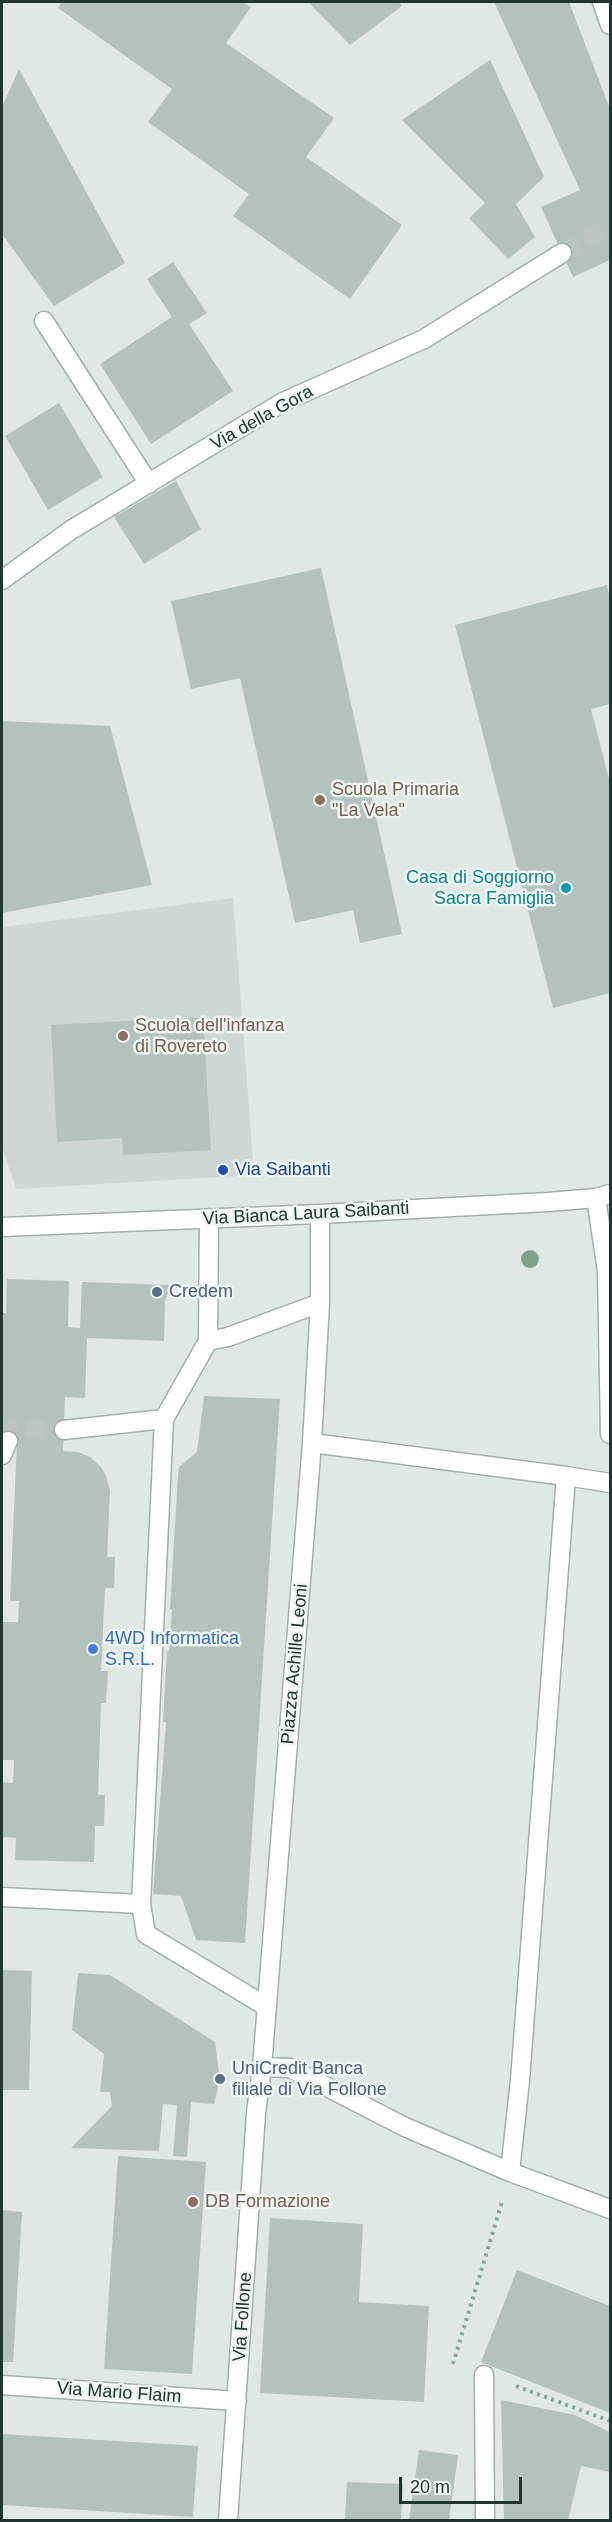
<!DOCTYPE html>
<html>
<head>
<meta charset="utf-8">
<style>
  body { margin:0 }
  #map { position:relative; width:612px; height:2522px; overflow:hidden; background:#dfe8e4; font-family:Helvetica,sans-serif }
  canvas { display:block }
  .frame { position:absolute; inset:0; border:3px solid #223531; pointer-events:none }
  .scale { position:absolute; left:399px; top:2477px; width:123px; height:27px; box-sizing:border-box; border:3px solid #223531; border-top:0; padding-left:8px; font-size:18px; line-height:21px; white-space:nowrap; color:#223531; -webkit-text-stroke:4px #eef5f2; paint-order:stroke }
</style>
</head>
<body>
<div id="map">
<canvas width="612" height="2522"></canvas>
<div class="frame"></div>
<div class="scale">20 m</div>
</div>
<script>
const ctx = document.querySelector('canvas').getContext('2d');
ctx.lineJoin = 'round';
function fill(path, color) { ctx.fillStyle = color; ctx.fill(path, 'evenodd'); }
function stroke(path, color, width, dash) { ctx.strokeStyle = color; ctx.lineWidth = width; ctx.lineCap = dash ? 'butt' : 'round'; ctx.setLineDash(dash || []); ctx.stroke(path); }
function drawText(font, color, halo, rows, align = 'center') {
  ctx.font = font + ' Helvetica,sans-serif'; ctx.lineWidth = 5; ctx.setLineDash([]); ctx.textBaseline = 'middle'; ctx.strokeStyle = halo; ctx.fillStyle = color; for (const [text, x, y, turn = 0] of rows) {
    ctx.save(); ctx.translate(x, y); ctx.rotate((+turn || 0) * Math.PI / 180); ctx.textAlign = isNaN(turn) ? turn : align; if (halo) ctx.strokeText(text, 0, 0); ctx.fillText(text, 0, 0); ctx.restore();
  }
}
fill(new Path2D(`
  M233 898 254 1175 16 1189 2 1146V927Z`), '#cdd7d3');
fill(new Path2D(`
  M62 2H242L251 7 226 43 334 118 306 157 402 225 350 299 233 216 249 194 148 122 172 89 58 8Z
  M308 2H399L402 6 350 45Z
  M494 2H569L610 109V260L573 277 541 207 580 190Z
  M490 60 544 177 516 204 535 237 508 259 469 218 485 203 402 120Z
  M19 69 125 263 54 306 2 234V107Z
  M173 262 207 313 189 324 233 391 151 444 100 364 172 317 147 279Z
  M59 403 103 477 48 510 5 436Z
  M176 481 201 529 144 564 114 517Z
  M321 568 402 934 360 943 353 910 295 923 240 678 191 689 171 601Z
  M607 585 610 599V704L591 709 610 783V993L553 1008 455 625Z
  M2 721 110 726 152 885 2 913Z
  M203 1017 211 1150 123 1155 122 1138 57 1142 51 1025Z
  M7 1279 69 1281 68 1327 80 1328 82 1282 171 1285 165 1301 164 1341 87 1338 85 1398 65 1397 63 1451 78 1452 90 1457 101 1467 106 1476 110 1491 107 1557H115L114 1588H105L101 1671H108L106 1703H101L98 1795H105L104 1826H95L94 1862 15 1860 16 1838 2 1837V1782L13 1783 14 1760H2V1622H18L19 1601H10L17 1441H2V1313H6Z
  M204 1396 280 1399 245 1943 196 1940 181 1896 153 1894 166 1722H163L167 1651H169L172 1609H170L178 1475 179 1467 197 1452Z
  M2 1970 32 1971 29 2090H2Z
  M78 1973 110 1975 215 2042 220 2079 214 2104 191 2102 187 2157 173 2156 177 2105 163 2104 159 2151 71 2148 112 2106 110 2092H100L104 2054 72 2030Z
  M118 2156 206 2162 192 2374 104 2369Z
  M2 2210 22 2212 13 2362H2Z
  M270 2218 363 2224 359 2302 429 2306 424 2402 260 2393Z
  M517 2270 610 2306V2413L481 2362Z
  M501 2400 575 2415 610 2432V2472L581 2466 568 2520H504Z
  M2 2434 198 2446 193 2517 2 2505Z
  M419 2450 458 2455 449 2520H409Z
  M347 2482 403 2484 401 2520H345Z`), '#b4c2bd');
stroke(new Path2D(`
  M562 253 610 226
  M8 1441 12 1429 64 1430`), '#b9c4c0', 18, [18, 9]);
const minor = new Path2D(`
  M602 2 610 25
  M44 321 149 484
  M2 580 71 530 283 402 424 339 562 253
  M596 1198 607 1271 610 1434
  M209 1218 208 1341 164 1419 141 1904 146 1934 267 2007
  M2 1227 320 1214 548 1202 596 1198 610 1194
  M208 1341 228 1337 320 1303
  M64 1430 164 1419
  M2 1455 8 1441
  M566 1476 610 1483
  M2 1897 141 1904
  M262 2067 290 2068 405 2127 510 2172 520 2080 566 1476 312 1443
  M510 2172 610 2209
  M484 2375 485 2520
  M2 2385 237 2401
  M228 2520 256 2113 262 2067 312 1443 320 1303V1214`);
stroke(minor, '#a3afab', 21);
stroke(new Path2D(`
  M453 2364 502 2202
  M516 2386 610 2421`), '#83a79d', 4, [3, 4.5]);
stroke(minor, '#fff', 18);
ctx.fillStyle = '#80a18e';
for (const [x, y] of [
  [530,1259]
]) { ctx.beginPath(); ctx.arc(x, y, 9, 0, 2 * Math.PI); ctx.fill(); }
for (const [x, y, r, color] of [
  [320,800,6,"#8d6e63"],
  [566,888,6,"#0f9aa8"],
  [123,1036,6,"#8d6e63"],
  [223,1170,6,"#1a4fb4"],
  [157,1292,6,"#5c6f8a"],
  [93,1649,6,"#3f7fe0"],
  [220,2079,6,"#5c6f8a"],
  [193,2202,6,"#8d6e63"]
]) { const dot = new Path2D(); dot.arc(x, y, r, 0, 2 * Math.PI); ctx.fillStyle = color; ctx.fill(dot); stroke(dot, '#eef5f2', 2); }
drawText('18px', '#223531', '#eef5f2', [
  ["Via della Gora",262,418,-29],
  ["Via Bianca Laura Saibanti",306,1214,-3],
  ["Piazza Achille Leoni",295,1664,-85],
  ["Via Follone",243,2317,-86],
  ["Via Mario Flaim",119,2393,4]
]);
drawText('18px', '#785e54', '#eef5f2', [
  ["Scuola Primaria",332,790],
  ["\"La Vela\"",332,811],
  ["Scuola dell'infanza",135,1026],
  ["di Rovereto",135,1047],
  ["DB Formazione",205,2202]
], 'left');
drawText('18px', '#0d838f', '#eef5f2', [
  ["Casa di Soggiorno",554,878],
  ["Sacra Famiglia",554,899]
], 'right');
drawText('18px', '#164399', '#eef5f2', [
  ["Via Saibanti",235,1170]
], 'left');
drawText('18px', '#4e5e75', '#eef5f2', [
  ["Credem",169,1292],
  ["UniCredit Banca",232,2069],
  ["filiale di Via Follone",232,2090]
], 'left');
drawText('18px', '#366cbe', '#eef5f2', [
  ["4WD Informatica",105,1639],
  ["S.R.L.",105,1660]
], 'left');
</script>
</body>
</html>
